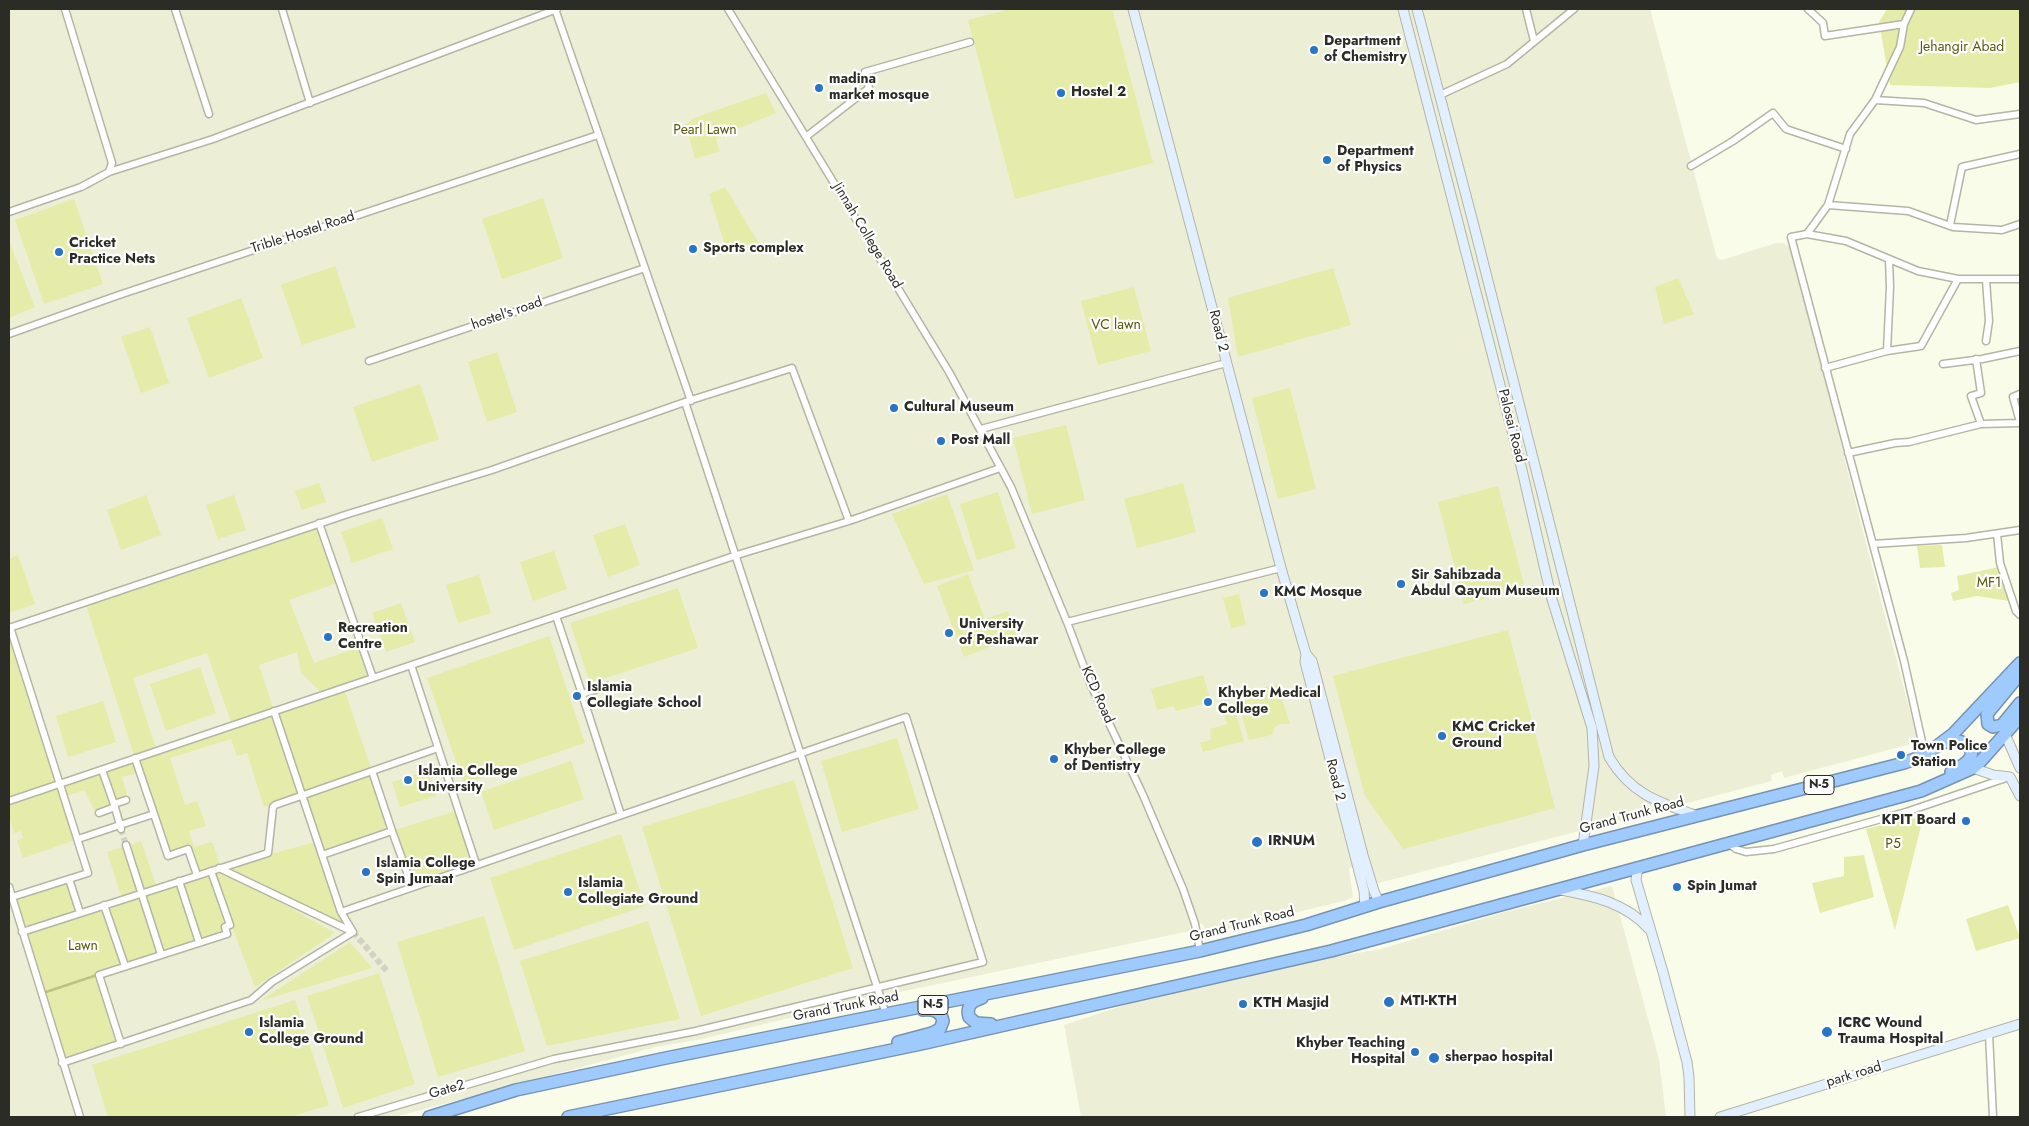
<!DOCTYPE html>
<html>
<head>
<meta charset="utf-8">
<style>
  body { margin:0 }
  #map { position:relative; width:2029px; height:1126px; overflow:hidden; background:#fafcea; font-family:Jost,sans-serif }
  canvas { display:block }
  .frame { position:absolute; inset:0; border:10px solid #2c2c26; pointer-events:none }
</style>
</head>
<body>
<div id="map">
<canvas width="2029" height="1126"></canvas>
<div class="frame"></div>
</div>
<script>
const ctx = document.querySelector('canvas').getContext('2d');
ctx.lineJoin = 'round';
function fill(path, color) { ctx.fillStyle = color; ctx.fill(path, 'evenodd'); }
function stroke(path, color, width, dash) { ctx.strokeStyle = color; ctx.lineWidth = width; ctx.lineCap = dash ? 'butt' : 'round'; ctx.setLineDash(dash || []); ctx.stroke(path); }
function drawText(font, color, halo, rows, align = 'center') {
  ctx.font = font + ' Jost,sans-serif'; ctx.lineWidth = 4.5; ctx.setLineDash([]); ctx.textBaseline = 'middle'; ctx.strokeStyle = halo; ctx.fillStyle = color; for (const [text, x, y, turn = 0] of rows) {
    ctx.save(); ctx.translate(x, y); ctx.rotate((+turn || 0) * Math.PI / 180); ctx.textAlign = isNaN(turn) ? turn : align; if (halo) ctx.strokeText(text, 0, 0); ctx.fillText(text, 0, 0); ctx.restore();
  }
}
fill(new Path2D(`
  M9 9H1650L1717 258 1722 260 1776 243H1783L1790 247 1793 253 1861 524 1918 742 1784 778 1782 771 1771 775 1772 781 1371 885 1366 864 1349 868 1353 897 1344 901 1209 933 1201 923 1190 926V931L881 996 702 1039 656 1047 395 1117H9Z
  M1612 886 1659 1059 1666 1117H1081L1064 1025 1204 979 1381 949 1508 911Z`), '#ecefd6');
fill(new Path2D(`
  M1010 9H1112L1153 163 1015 199 968 20Z
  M1887 9H2020V82L1990 88 1890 85 1879 22Z
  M766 93 776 113 720 136 716 140 720 151 695 159 686 124 694 118Z
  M725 187 759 244 728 255 709 194Z
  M543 198 563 258 502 279 482 219Z
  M74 199 103 284 44 304 15 220Z
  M9 241 35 307 9 318Z
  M335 266 356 327 302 345 281 285Z
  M1333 268 1351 325 1238 357 1228 298Z
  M1678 278 1694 314 1664 324 1655 287Z
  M1134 287 1151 351 1098 365 1081 301Z
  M241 298 263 358 209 378 187 318Z
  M150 327 169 383 141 393 121 337Z
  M497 352 517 412 487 422 468 362Z
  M420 384 439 439 372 462 353 407Z
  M1290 388 1316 489 1278 499 1252 398Z
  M1066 425 1085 500 1032 514 1013 438Z
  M319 483 326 502 302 510 295 491Z
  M1183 483 1196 532 1137 548 1124 499Z
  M1498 486 1525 588 1464 604 1438 502Z
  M998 492 1016 548 977 560 960 504Z
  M947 494 974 570 924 584 892 514Z
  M146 495 161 535 121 550 107 510Z
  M234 495 246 530 218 539 206 505Z
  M382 518 393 549 352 563 341 532Z
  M319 523 340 582 289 600 314 663 362 646 373 678 344 688 392 831 459 810 476 864 412 886 392 831 320 855 341 912 344 928 225 872 335 933 255 987 223 903 230 925 227 934 99 975 121 1044 62 1063 12 897 69 879 80 913 122 898 107 852 141 841 157 888 196 875 189 849 168 856 140 772 122 777 128 799 95 811 84 790 64 797 78 839 23 858 17 841 23 838 21 831 14 833 9 816V628L60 783 135 758 85 602ZM297 652 301 673 323 694 274 711 259 665ZM207 653 232 725 157 751 133 678ZM231 739 237 756 247 753 264 807 300 795 316 842 221 867 212 842 194 847 189 831 206 826 197 801 185 805 170 758Z
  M625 524 640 565 608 577 593 535Z
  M1942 545 1945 567 1920 568 1917 546Z
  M554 551 567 589 533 601 520 562Z
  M18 555 35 604 9 613V559Z
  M1999 567 2009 601 1977 596 1953 601 1951 593 1959 590 1957 576Z
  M968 574 985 619 1008 611 1017 636 964 657 937 586Z
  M479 575 491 613 458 623 446 585Z
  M678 588 698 648 590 683 570 623Z
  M1239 594 1246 625 1231 628 1223 598Z
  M401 603 415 642 386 652 372 613Z
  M1508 630 1555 808 1403 849 1365 796 1333 676Z
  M549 636 585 743 464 784 427 678Z
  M200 667 216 713 166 731 150 684Z
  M1203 675 1211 702 1176 711 1174 706 1157 710 1151 689Z
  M1277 684 1290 724C1280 722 1274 725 1272 735L1249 740 1236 695Z
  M103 701 116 742 68 757 56 716Z
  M1234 707 1244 741 1203 752 1200 742H1205L1211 739 1210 729 1227 724 1223 710Z
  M897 738 919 809 842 832 821 761Z
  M571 761 584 799 494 830 481 792Z
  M429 770 436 796 400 807 392 782Z
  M794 780 853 968 701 1016 642 827Z
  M1924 814 1895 930 1866 829Z
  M621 834 645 906 514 950 490 878Z
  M1864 855 1874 897 1820 913 1812 883 1844 876V857Z
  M2008 905 2020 938 1976 951 1966 919Z
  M484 916 525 1051 438 1077 397 942Z
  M648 921 680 1019 547 1046 520 961Z
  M350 942 372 968 260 1001Z
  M379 973 415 1084 343 1108 307 996Z
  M295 1000 329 1105 290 1117H108L92 1065Z`), '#e5eba8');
stroke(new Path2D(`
  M43 993 97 975`), '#bdc27f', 2.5);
stroke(new Path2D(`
  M121 829 126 845
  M353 932 387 971`), '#d1d2c3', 6, [6, 3]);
const street = new Path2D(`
  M175 9 209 114
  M282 9 310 103
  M555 9 691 401
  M728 9 949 372 1011 487 1067 622 1090 683 1143 795 1183 889 1195 924 1200 951
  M1526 9 1534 41
  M1808 9 1823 23 1825 36 1904 24
  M1911 9 1904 24 1900 47 1875 100 1850 134 1828 205 1807 234 1791 237 1904 661 1925 755
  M1440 95 1507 64 1574 9
  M1875 100 1924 103 1976 120 2020 114
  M807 136 869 88 865 72 970 42
  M1691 166 1733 141 1773 113 1786 129 1846 149
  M109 172 213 139 557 9
  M1828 205 1908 211 1953 227 2002 230 2020 224
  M9 212 81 187 109 172 112 163 65 9
  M1950 225 1962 167 2020 154
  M1807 234 1846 241 1918 271 1958 279H2020
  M9 334 119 295 598 135
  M1986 341 1989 321 1986 280
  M1887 351 1890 287 1889 259
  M1976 359 1981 393 1971 396 1981 424
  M369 361 645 268
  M1943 364 1982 359 2020 351
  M1825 368 1887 351 1921 346 1958 279
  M2020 394 2013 397 2020 422
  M685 402 886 1014
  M981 429 1226 363
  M1848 453 1895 443 1909 442 1981 424 2020 423
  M319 523 373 678
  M1997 534 2000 563 2016 611 2020 615
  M1873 544 1966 538 2020 530
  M556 616 582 694 607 686
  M1067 622 1281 568
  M10 627 88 873 12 897
  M9 628 348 514 492 470 685 402 792 368 849 521
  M411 665 476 864
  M582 694 621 815
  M372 771 392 831
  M9 801 737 555 849 521 1000 468
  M99 813 115 807 102 770
  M154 814 168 856 188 849 197 875
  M121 829 120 825 154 814 135 758
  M78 839 120 825 114 804 126 800
  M1728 843 1736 849 1746 852 1774 849 1906 812 2006 778
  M126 845 161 954
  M322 855 392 831 412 886
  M219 868 353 932
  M69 879 80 913
  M179 881 199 942
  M9 887 80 1117
  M104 905 125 966
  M341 912 906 717 983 962 696 1031 554 1059 358 1117
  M22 932 268 853 273 807 275 805 438 748
  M1989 1034 1993 1117
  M121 1044 99 975 227 934 225 927 230 925 211 871
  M62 1063 251 1000 272 982 353 932 341 912 274 711`);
const secondary = new Path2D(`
  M1133 9 1281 568 1306 654 1312 661 1363 855 1374 891 1379 902
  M1403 9 1522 470 1551 596 1592 728 1594 766 1583 845
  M1417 9 1474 226 1609 757C1630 793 1657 802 1695 815
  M1306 654 1305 662 1364 891 1365 907
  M2005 734 2020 768
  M1973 768 1993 775 2010 777 2020 796
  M1641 867 1637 872 1636 880 1663 972 1687 1062 1689 1077 1690 1117
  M1561 890C1594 896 1626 903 1649 929
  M1720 1117 2020 1024`);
const highway = new Path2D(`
  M2020 674 1987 714 1988 724 1993 727 2002 725 2020 703
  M1943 742C1948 742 1954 741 1959 741 1963 742 1966 744 1969 747 1978 759 1959 767 1951 772
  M982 998C972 1001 966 1006 969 1017L976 1023 991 1024
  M898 1042 932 1033 940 1029 943 1021C941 1011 933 1009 923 1010
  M429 1117 516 1090 666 1058 1200 951 1306 925 1379 902 1583 845 1904 763 1925 755 1953 734 2020 663
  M568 1117 921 1044 1331 951 1899 797 1921 791 1973 768 1980 762 2020 717`);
stroke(street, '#b4b5a5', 9);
stroke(secondary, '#b4b5a5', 11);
stroke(highway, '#7793b2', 14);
stroke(street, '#fff', 6);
stroke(secondary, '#e2effe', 9);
stroke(highway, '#9fcafd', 11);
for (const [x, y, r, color] of [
  [1314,50,5,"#2875c5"],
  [819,88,5,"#2875c5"],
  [1061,93,5,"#2875c5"],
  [1327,160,5,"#2875c5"],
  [693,249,5,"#2875c5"],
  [59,252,5,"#2875c5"],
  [894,408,5,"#2875c5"],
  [941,441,5,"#2875c5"],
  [1401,584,5,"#2875c5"],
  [1264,593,5,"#2875c5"],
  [949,633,5,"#2875c5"],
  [328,637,5,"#2875c5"],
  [577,696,5,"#2875c5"],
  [1208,702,5,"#2875c5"],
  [1442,736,5,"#2875c5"],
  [1901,755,5,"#2875c5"],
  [1054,759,5,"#2875c5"],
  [408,780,5,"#2875c5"],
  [1966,821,5,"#2875c5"],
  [1257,842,6,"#2875c5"],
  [366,872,5,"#2875c5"],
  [1677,887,5,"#2875c5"],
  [568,892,5,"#2875c5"],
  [1389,1002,6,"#2875c5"],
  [1243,1004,5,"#2875c5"],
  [249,1032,5,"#2875c5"],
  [1827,1032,6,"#2875c5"],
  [1415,1052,5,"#2875c5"],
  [1434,1058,6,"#2875c5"]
]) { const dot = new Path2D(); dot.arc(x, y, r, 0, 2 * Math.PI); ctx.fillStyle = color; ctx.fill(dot); stroke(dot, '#fff', 2); }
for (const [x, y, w] of [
  [1819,785,30],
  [933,1005,30]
]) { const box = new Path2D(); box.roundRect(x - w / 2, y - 9.5, w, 19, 4); ctx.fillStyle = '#fff'; ctx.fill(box); stroke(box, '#2c2c26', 1); }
drawText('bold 12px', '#2c2c26', null, [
  ["N-5",1819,785],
  ["N-5",933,1005]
]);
drawText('bold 14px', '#2c2c26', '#fff', [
  ["Department",1324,42],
  ["of Chemistry",1324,58],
  ["madina",829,80],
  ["market mosque",829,96],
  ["Hostel 2",1071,93],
  ["Department",1337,152],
  ["of Physics",1337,168],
  ["Cricket",69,244],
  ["Practice Nets",69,260],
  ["Sports complex",703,249],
  ["Cultural Museum",904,408],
  ["Post Mall",951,441],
  ["Sir Sahibzada",1411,576],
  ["Abdul Qayum Museum",1411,592],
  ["KMC Mosque",1274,593],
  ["University",959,625],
  ["of Peshawar",959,641],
  ["Recreation",338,629],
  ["Centre",338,645],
  ["Islamia",587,688],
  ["Collegiate School",587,704],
  ["Khyber Medical",1218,694],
  ["College",1218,710],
  ["KMC Cricket",1452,728],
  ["Ground",1452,744],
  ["Town Police",1911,747],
  ["Station",1911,763],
  ["Khyber College",1064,751],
  ["of Dentistry",1064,767],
  ["Islamia College",418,772],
  ["University",418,788],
  ["KPIT Board",1956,821,"right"],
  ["IRNUM",1268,842],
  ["Islamia College",376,864],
  ["Spin Jumaat",376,880],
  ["Islamia",578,884],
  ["Collegiate Ground",578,900],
  ["Spin Jumat",1687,887],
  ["MTI-KTH",1400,1002],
  ["KTH Masjid",1253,1004],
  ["Islamia",259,1024],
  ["College Ground",259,1040],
  ["ICRC Wound",1838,1024],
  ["Trauma Hospital",1838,1040],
  ["Khyber Teaching",1405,1044,"right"],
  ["Hospital",1405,1060,"right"],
  ["sherpao hospital",1445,1058]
], 'left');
drawText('14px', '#575a0b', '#fff', [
  ["Jehangir Abad",1962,48],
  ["Pearl Lawn",705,131],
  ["VC lawn",1116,326],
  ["MF1",1989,584],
  ["P5",1893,845],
  ["Lawn",83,947]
]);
drawText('14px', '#2c2c26', '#fff', [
  ["Trible Hostel Road",303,233,-18],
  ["Jinnah College Road",867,236,59],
  ["hostel's road",507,314,-19],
  ["Road 2",1218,331,76],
  ["Palosai Road",1511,426,76],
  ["KCD Road",1097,695,66],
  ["Road 2",1335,780,76],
  ["Grand Trunk Road",1632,816,-15],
  ["Grand Trunk Road",1242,925,-14],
  ["Grand Trunk Road",846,1007,-11],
  ["park road",1854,1075,-17],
  ["Gate2",447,1090,-16]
]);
</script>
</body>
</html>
